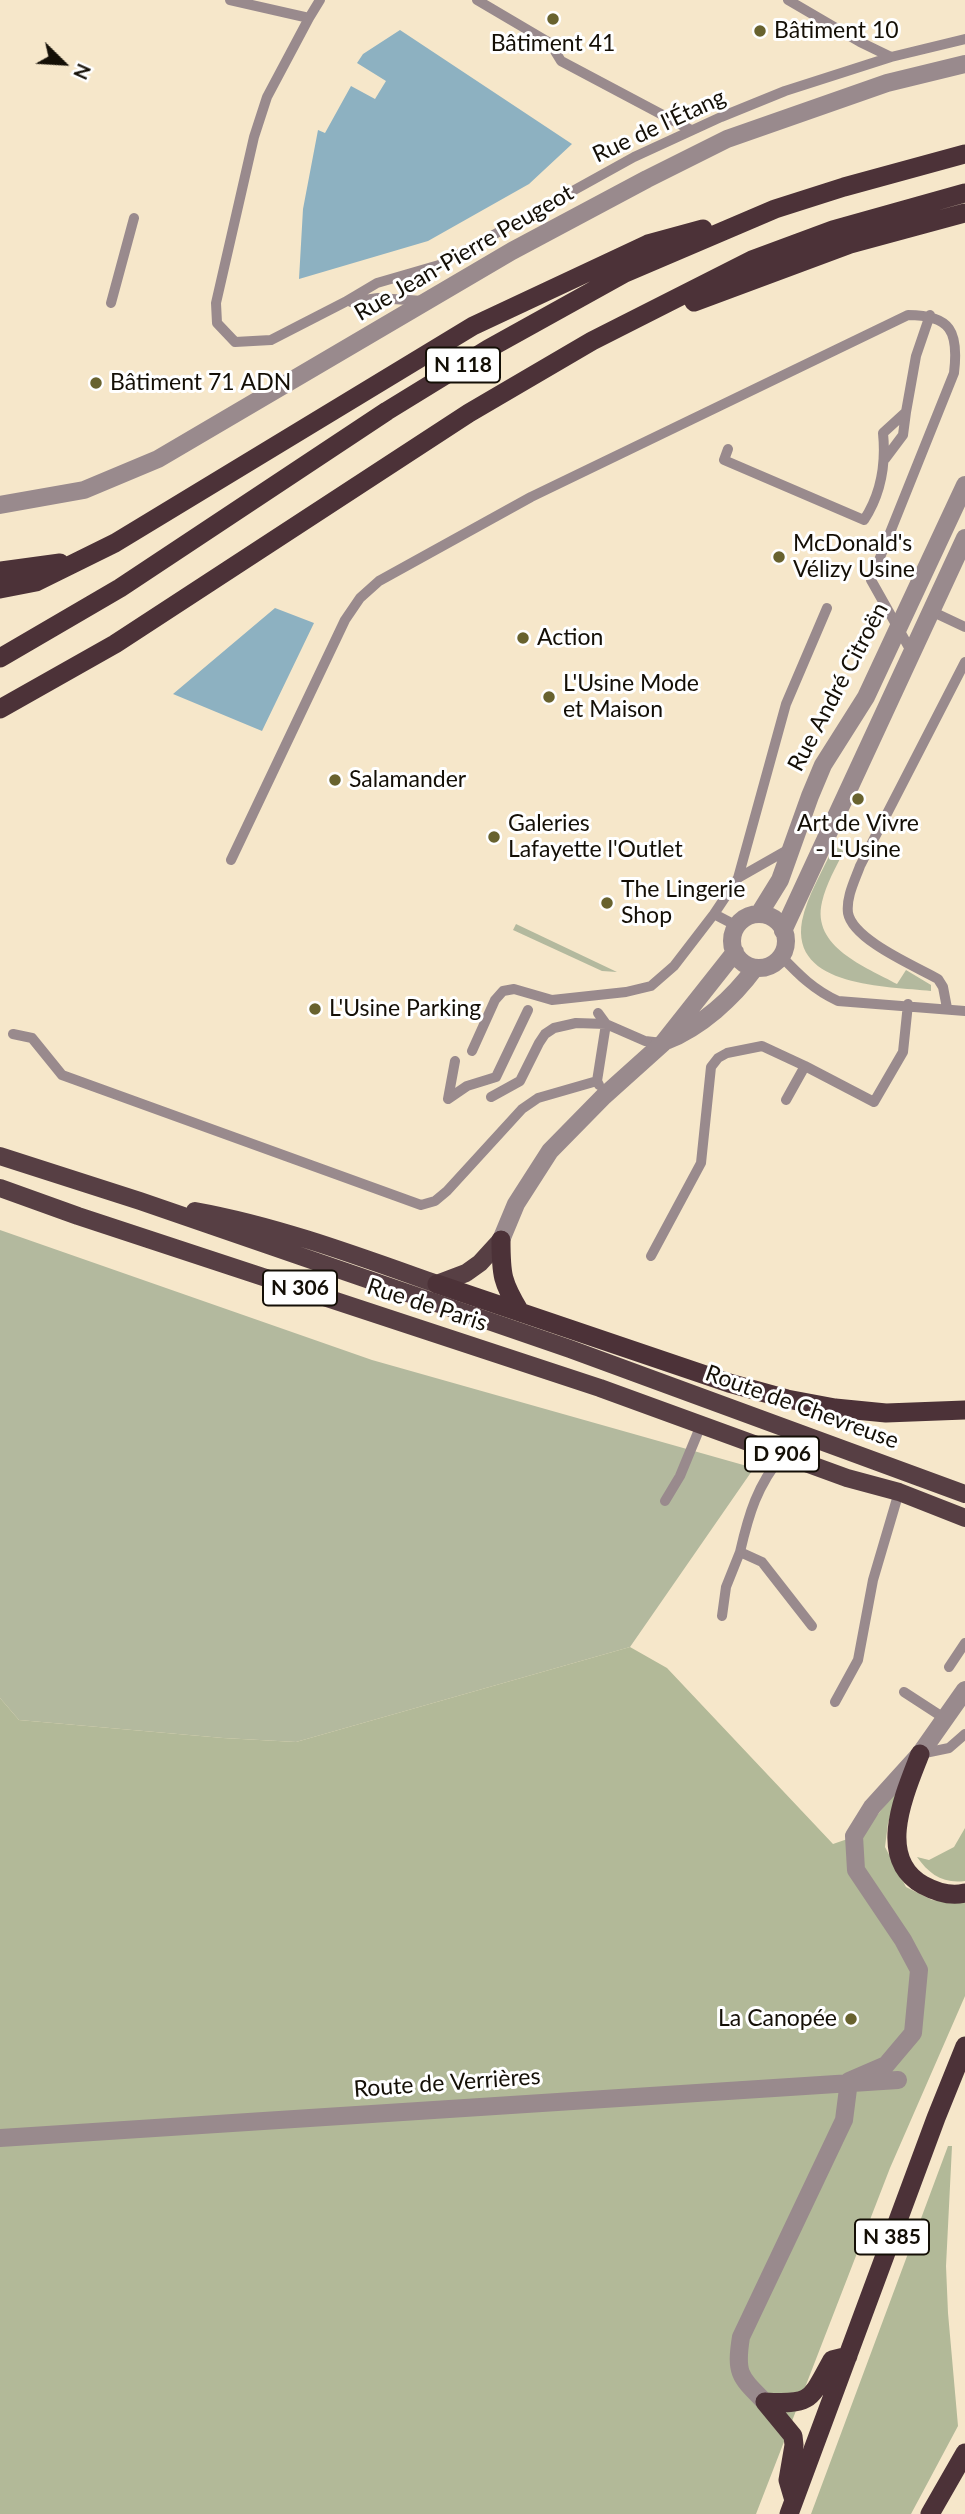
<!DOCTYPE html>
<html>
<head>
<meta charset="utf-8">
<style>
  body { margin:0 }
  #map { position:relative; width:965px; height:2514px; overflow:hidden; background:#f6e7ca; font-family:Lato,sans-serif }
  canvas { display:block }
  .north { position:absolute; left:28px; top:28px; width:70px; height:70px; -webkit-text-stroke:5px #fff; paint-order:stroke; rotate:114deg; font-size:19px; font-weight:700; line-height:28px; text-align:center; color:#140f06 }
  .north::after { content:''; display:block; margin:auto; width:24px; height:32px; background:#140f06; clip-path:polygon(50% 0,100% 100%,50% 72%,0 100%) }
</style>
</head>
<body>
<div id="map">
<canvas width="965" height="2514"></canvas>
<div class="north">N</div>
</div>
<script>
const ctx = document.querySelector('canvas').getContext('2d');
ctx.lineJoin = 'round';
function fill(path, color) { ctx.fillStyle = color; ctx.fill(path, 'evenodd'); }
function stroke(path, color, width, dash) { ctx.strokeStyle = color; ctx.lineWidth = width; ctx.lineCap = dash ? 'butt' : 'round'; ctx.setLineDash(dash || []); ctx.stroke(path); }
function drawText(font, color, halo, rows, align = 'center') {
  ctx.font = font + ' Lato,sans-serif'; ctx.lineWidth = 6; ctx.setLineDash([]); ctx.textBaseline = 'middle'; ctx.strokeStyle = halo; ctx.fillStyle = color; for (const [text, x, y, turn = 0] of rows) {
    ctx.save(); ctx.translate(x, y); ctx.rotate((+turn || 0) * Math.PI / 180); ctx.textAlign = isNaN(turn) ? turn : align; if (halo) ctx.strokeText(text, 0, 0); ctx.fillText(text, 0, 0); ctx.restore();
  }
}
fill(new Path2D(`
  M834 846 844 851C836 867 826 884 822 902 811 947 866 967 897 984L906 970 931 985V991C888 986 790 988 802 921 807 896 823 870 834 846Z
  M516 924 617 972 602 971 513 930Z
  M0 1230 372 1360 754 1468 630 1647 296 1742 223 1738 19 1720 0 1698Z`), '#b3b99e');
fill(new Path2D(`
  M630 1647 667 1668 833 1844 862 1834 899 1788 888 1823 885 1847 906 1887 932 1900 960 1903 965 1902V1996L890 2168 756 2514H0V1698L19 1720 223 1738 296 1742Z
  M965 1828V1881C943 1884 929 1874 917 1857L929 1860 954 1847Z
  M948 2146H952L946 2266 948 2313 958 2426 911 2514H811Z`), '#b2b998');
fill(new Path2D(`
  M400 30 572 144 529 184 428 241 299 279 303 209 318 130 325 133 351 86 375 99 386 81 357 63 363 54Z
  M275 608 314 623 262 731 173 694Z`), '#8db1c1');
stroke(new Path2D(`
  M230 0 309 18 320 0
  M477 0 550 43 561 61 691 130
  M788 0 860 42 891 57 965 39
  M309 18 267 97 254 137 216 303 217 323 235 342 271 340 345 302 377 283 439 265 634 157 721 117 785 91 891 57
  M351 302 378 298 423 301
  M111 303 134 218
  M728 449 724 460 864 520C881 494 886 463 883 433L906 412 916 356 930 315
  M885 459 903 435 906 412
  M931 611 965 627
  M231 860 345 620 360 598 379 581 531 497 908 315C951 315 959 332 954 373L871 580 911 651
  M738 878 786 704 827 608
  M714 914 737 926
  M781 956C799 975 814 990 838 1001L965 1011
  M947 1008 943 987 938 979C915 966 853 940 848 913 846 897 855 880 860 866L965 662
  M598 1013 606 1024 597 1081 599 1085
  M13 1034 32 1038 62 1075 421 1205 435 1201 447 1191 522 1109 538 1098 597 1081
  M472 1051 495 1000 503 991 514 989 552 1000 626 992 651 986 674 966 714 914 738 878 789 849
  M491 1097 520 1081 539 1043 545 1034 554 1028 576 1023 606 1024 645 1041 662 1043
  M448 1099 467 1086 496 1077 528 1010
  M448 1099 455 1061
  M786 1100 805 1066 874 1102 903 1052 908 1004
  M651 1256 701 1163 711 1067 718 1058 727 1053 762 1046 805 1066
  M783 1454C757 1486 749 1513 740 1552L762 1562 812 1626
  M665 1501 680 1476 701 1425
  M722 1616 726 1587 740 1552
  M949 1667 965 1643
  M904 1692 944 1718
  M835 1702 858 1660 873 1580 899 1492
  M920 1754 949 1748 965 1734`), '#998a8d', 10);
stroke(new Path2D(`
  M0 505 84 490 158 459 512 251 647 179 727 139 887 83 965 64
  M0 2138 898 2080
  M765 2402C740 2377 735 2374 741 2337L844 2120 849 2081 886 2065 913 2033 919 1970 903 1940 856 1870 854 1836 872 1807 920 1754 965 1690`), '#998a8d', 18);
stroke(new Path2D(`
  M759 914 780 880 810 796 823 765 866 697 965 485
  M732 941a27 27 0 1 1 54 0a27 27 0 1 1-54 0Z
  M783 931 965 538
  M666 1041C701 1027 733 998 755 968
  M501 1240 516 1204 550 1151 604 1096 663 1043 735 952`), '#998a8d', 18);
stroke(new Path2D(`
  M0 1156 140 1201 570 1349 965 1494
  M0 1188 78 1216 600 1388 847 1478 899 1492 965 1518
  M195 1211C278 1226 358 1256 437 1284L466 1273 480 1263 501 1240`), '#573f44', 18);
stroke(new Path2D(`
  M694 302 850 244 965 213
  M0 571 60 563
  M0 589 36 582 115 543 473 326 648 244 703 229
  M0 658 120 588 387 411 488 349 625 273 775 209 844 187 965 154
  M0 709 115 644 469 413 592 341 752 260 833 230 965 193
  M501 1240C501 1275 502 1282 520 1312
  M437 1284 729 1383 787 1399 835 1408 886 1413 965 1410
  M920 1754C905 1793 875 1858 923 1885 936 1892 950 1897 965 1893
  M765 2402 793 2436 794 2445 788 2480 793 2497
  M765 2402C812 2405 810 2400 832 2360L848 2356
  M789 2514 936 2118 965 2046
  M930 2514 965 2453`), '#4c3238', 19);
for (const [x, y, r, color] of [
  [553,19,7,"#68622e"],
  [760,31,7,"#68622e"],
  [96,383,7,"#68622e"],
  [779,557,7,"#68622e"],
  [523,638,7,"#68622e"],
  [549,697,7,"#68622e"],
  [335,780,7,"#68622e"],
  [858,799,7,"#68622e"],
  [494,837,7,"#68622e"],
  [607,903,7,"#68622e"],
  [315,1009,7,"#68622e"],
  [851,2019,7,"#68622e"]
]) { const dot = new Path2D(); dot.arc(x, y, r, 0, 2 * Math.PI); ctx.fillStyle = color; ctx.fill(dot); stroke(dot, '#fff', 2.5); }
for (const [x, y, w] of [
  [463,365,74],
  [300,1288,74],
  [782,1454,74],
  [892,2237,74]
]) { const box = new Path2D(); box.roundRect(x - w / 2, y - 17.5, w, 35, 5); ctx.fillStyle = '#fff'; ctx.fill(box); stroke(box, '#140f06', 2); }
drawText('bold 21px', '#140f06', null, [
  ["N 118",463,365],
  ["N 306",300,1288],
  ["D 906",782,1454],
  ["N 385",892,2237]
]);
drawText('23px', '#140f06', '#fff', [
  ["Bâtiment 10",774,31],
  ["Bâtiment 41",553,44,"center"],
  ["Bâtiment 71 ADN",110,383],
  ["McDonald's",793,544],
  ["Vélizy Usine",793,570],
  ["Action",537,638],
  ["L'Usine Mode",563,684],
  ["et Maison",563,710],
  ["Salamander",349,780],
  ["Galeries",508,824],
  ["Lafayette l'Outlet",508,850],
  ["Art de Vivre",858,824,"center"],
  ["- L'Usine",858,850,"center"],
  ["The Lingerie",621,890],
  ["Shop",621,916],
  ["L'Usine Parking",329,1009],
  ["La Canopée",837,2019,"right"]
], 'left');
drawText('23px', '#140f06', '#fff', [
  ["Rue de l'Étang",659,126,-25],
  ["Rue Jean-Pierre Peugeot",464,253,-30],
  ["Rue André Citroën",838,687,-62],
  ["Rue de Paris",427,1305,18],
  ["Route de Chevreuse",802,1407,20],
  ["Route de Verrières",447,2083,-4]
]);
</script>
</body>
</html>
